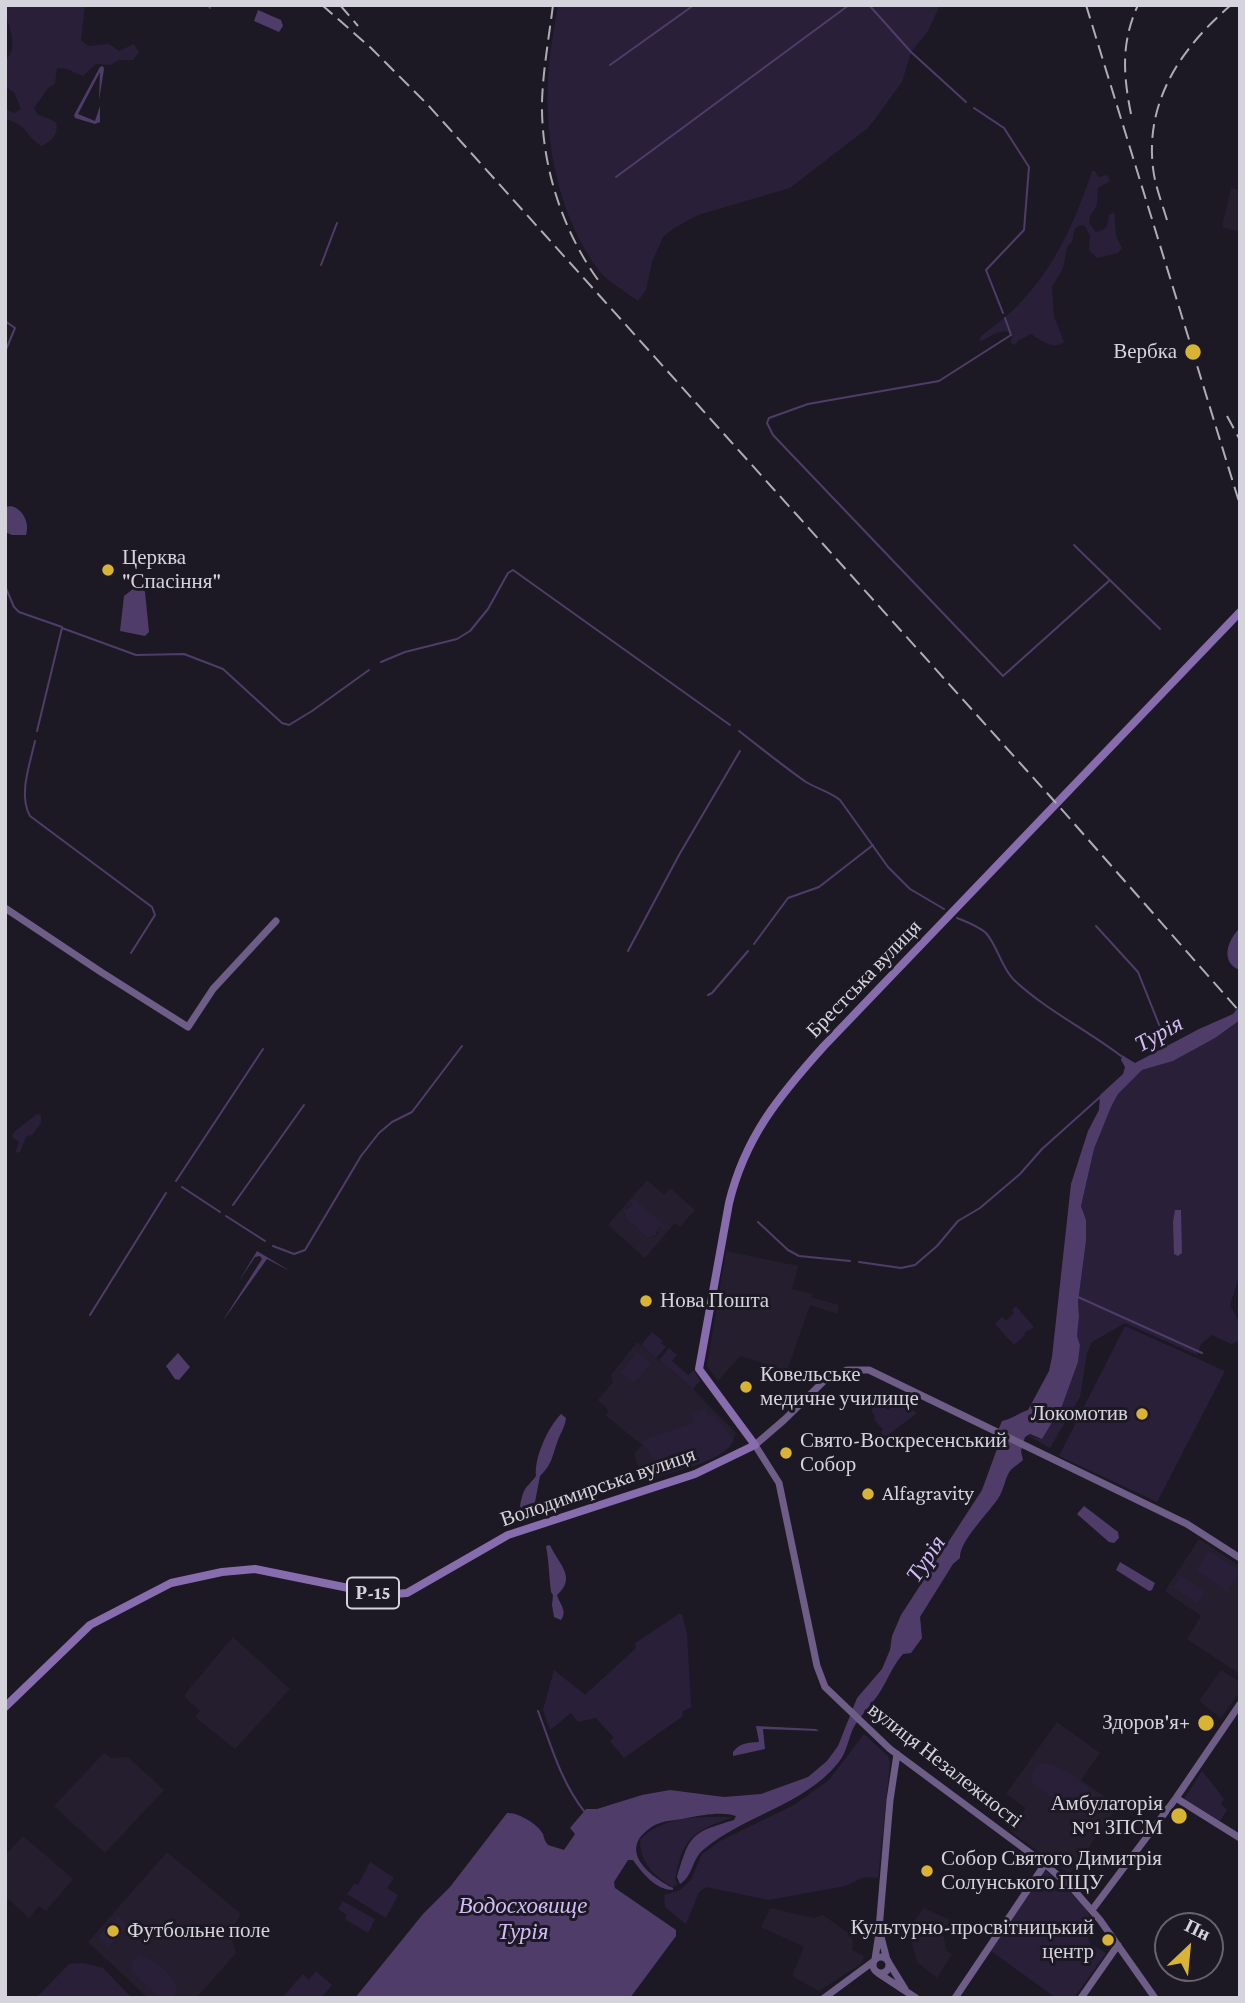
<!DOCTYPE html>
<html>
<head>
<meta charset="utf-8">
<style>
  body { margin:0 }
  #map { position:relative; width:1245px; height:2003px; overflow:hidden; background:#1d1924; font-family:"Crimson Pro",serif }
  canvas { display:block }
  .frame { position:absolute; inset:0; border:7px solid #d5d3db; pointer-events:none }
  .north { position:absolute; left:1154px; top:1912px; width:70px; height:70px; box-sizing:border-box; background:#1d1924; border:2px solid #67636d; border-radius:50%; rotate:26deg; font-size:19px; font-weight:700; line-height:28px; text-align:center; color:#d5d3db }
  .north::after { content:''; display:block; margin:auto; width:24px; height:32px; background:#d9b334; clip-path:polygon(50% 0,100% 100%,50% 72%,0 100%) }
</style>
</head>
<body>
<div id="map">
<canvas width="1245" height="2003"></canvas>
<div class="frame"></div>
<div class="north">Пн</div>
</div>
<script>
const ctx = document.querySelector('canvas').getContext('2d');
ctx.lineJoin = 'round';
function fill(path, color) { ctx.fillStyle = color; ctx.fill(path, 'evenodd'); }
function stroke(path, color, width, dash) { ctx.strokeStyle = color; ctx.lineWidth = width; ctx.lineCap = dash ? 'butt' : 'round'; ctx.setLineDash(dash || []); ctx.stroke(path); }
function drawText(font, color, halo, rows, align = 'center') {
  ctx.font = font + ' "Crimson Pro",serif'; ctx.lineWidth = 6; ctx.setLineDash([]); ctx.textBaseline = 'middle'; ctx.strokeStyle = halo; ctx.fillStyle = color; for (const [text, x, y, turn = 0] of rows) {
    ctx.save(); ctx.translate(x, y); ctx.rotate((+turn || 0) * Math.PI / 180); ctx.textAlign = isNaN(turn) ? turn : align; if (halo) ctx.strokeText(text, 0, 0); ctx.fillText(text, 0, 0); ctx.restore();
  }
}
fill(new Path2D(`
  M1231 188 1240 190V232L1222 227Z
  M647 1180 664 1195 670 1188 695 1210 680 1227 675 1223 645 1258 608 1225ZM635 1206 658 1233 654 1237H647L625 1218 624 1213 626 1208Z
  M726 1251 798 1266 792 1289 812 1294 811 1297 839 1305 837 1314 810 1305 787 1371 740 1356 718 1381 707 1366Z
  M637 1342 693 1389 736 1433 729 1448 697 1464 643 1482 634 1454 642 1445 605 1415 609 1411 598 1400 613 1382 611 1375Z
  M1199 1539 1240 1566V1572L1227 1591 1240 1572V1674L1187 1639 1201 1616 1165 1591Z
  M233 1637 290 1689 235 1749 195 1717 200 1711 185 1698V1694Z
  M1221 1670 1240 1682V1691L1221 1718 1199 1701Z
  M1057 1722 1100 1753 1081 1780 1118 1806 1070 1874 1010 1831 1026 1808 1006 1794Z
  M104 1753 110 1758 128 1757 164 1790 105 1853 54 1806Z
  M23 1836 73 1879 46 1911 39 1906 29 1918 5 1896V1855Z
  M167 1852 241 1914 230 1933 236 1953 196 1998H148L88 1942Z
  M770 1908 814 1918 823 1915 848 1933 853 1941 852 1950 864 1956 862 1963 819 1991 792 1976 804 1947 761 1927Z
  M924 1908 950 1920 943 1932 946 1950 952 1954 937 1978 918 1963 907 1930Z`), '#241e2f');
fill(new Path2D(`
  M5 5H85L81 40 88 46 109 44 119 51 134 44 139 52 133 60H119L110 65 96 64 83 76 67 69 57 68 55 84 48 88 34 108 37 114 56 122C59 134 52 141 42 146 26 138 28 124 5 119V109L15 113 21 109 14 92 5 87V61C22 46 5 24 5 5Z
  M558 5H940L928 31 911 52 902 82 869 127 790 188 698 215 674 228 663 237 652 262 646 290 638 301C626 292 610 283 600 272 560 220 544 144 548 79 549 55 554 30 558 5Z
  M1092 171H1095L1098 177 1108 175 1110 181 1098 188 1097 205 1090 216 1089 223 1096 232C1107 230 1108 225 1109 215L1114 212 1116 236 1122 248 1118 253 1097 258 1089 250 1090 236 1085 226 1081 225 1075 228 1072 242 1067 247 1063 268 1052 287 1054 316 1064 342C1054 351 1041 340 1031 334L1019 340 1015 345 1011 343 1012 333C999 328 991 337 979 342L981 336C994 326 1008 316 1019 304 1055 267 1076 220 1092 171Z
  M1240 1020V1273L1230 1305 1240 1324V1341L1231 1344 1212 1335 1201 1344 1197 1355 1125 1323 1092 1342 1087 1353 1080 1397 1050 1448 1027 1435 1042 1439 1062 1406 1078 1362 1080 1345 1077 1336 1079 1316 1078 1302 1086 1241V1220L1081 1206 1094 1149 1111 1107 1118 1094 1142 1070 1173 1061 1215 1038Z
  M37 1114 41 1115V1123L32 1135 26 1137 20 1152 15 1153 19 1142 12 1137 14 1132Z
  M633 1198 666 1227 664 1230 658 1226 656 1235 648 1238 625 1218 624 1210 634 1205 630 1202Z
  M1016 1306 1034 1327 1024 1333 1025 1335 1014 1345 995 1324 1002 1317 1006 1321 1014 1313 1012 1310Z
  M1125 1326 1225 1371 1157 1502 1059 1456Z
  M652 1332 663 1341 661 1343 666 1347 656 1358 641 1345Z
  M669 1348 677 1355 672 1361 688 1375 694 1370 700 1381 693 1389 659 1360Z
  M637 1352 651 1363 634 1383 620 1373Z
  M880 1404 888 1410 895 1404 900 1408 904 1405 917 1413 884 1438 881 1432 883 1430 874 1419 875 1416 871 1410Z
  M706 1408 709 1417 714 1415 734 1440C722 1461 687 1467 665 1475L641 1441 694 1422 690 1413Z
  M1209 1551 1240 1571 1227 1591 1196 1570Z
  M1181 1576 1205 1592 1197 1603 1173 1587Z
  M679 1614H682L687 1634 691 1707 682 1712 683 1716 624 1758 610 1741 614 1738 596 1718 578 1722 571 1713 550 1730 543 1710 554 1670 585 1695 636 1648 635 1643Z
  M864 1734 888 1756 890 1763 878 1878 865 1877 845 1886 769 1900 706 1887 699 1892 686 1924 665 1907 664 1895 680 1890 691 1880 702 1854 720 1841 794 1805 829 1780Z
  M1043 1763C1059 1763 1085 1783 1095 1795L1091 1809 1082 1815 1076 1814 1034 1785C1027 1776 1033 1766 1043 1763Z
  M1202 1771 1224 1799 1221 1804 1227 1810 1220 1821 1184 1799Z
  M732 1817C693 1832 683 1836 675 1880L678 1884 673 1887C654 1877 640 1862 640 1840 663 1815 700 1817 732 1817Z
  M370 1862 394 1878 387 1888 398 1895 386 1918 347 1894 354 1884 358 1885Z
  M1044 1869 1083 1904 1091 1918 1085 1926 1090 1944 1106 1953 1074 1998H1056L991 1951Z
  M343 1901 375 1919 368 1933 345 1919 347 1915 338 1909Z
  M118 1916 128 1926 109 1947 98 1937Z
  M139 1955C152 1958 175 1976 177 1989L174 1996 161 1998 132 1972 131 1962Z
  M83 1963 103 1968 132 1998H36L69 1964Z
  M316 1971 332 1985 321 1998H282L303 1974 309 1980Z`), '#291f39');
fill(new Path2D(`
  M258 10 281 20 283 26 279 32 254 21Z
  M103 66 104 69 99 100 100 72 78 114 95 121 100 106V122L95 124 75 118 74 115 100 67Z
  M11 506C23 509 30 523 26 535H12L5 532V507Z
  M133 589H143L145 592 149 632 145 636 120 631 124 596Z
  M1240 928V970C1220 963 1227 940 1240 928Z
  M1240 1005V1020L1215 1038 1173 1061 1142 1070 1118 1094 1111 1107 1094 1149 1081 1206 1086 1220V1241L1078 1302 1079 1316 1077 1336 1080 1345 1078 1362 1062 1406 1042 1439 1030 1434 1025 1437 1021 1451 1023 1460C1019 1464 1013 1467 1010 1471 1005 1478 1004 1489 999 1497 989 1513 959 1541 960 1558L953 1564 920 1617 922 1638 911 1653 903 1654C892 1666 887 1682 878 1695 871 1705 862 1714 855 1725 848 1737 848 1751 838 1763 803 1806 744 1815 703 1850 692 1859 693 1876 680 1884L677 1877C690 1834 691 1833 734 1820L736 1816C722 1811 702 1815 687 1818 679 1820 668 1820 660 1823 653 1825 647 1830 642 1835 623 1857 655 1879 673 1888V1890C656 1890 642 1873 633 1860H628L614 1882 615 1888 676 1930V1936L630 1998H355L423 1914 450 1887 507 1813C518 1812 538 1824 543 1834 544 1838 545 1842 548 1845L564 1850 575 1834 570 1828 586 1809H597L642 1795 670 1790 724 1797 761 1794 808 1777 827 1761 838 1746 857 1698 882 1669 890 1650 892 1636 901 1615 982 1490 997 1449 993 1442 1002 1421C1010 1420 1019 1413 1028 1410L1049 1371 1052 1357 1071 1184 1088 1131 1099 1110 1100 1095 1123 1074 1125 1067 1121 1060 1122 1055 1135 1063 1199 1029 1233 1014Z
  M1175 1210H1181L1182 1253 1178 1256 1174 1254 1173 1222Z
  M257 1251 290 1271 267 1259 222 1322 262 1259 260 1256 255 1257 239 1281Z
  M178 1353 190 1367 179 1380 175 1379 166 1366Z
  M561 1414 566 1418C565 1427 561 1432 558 1440 552 1456 553 1463 540 1476L534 1507 524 1513 520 1506C524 1486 525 1490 536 1476 534 1458 548 1427 561 1414Z
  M1084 1506 1118 1532 1119 1538 1114 1543 1109 1542 1077 1514Z
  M550 1545C559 1565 577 1577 557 1595 559 1603 568 1611 561 1620L554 1617 552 1605 553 1595 551 1592C549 1576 549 1562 546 1546Z
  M1120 1562 1155 1583 1152 1590 1149 1591 1116 1570Z
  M756 1726 816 1729 819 1731 763 1729 765 1749 733 1756V1752C741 1742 748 1743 759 1742Z`), '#4f3c69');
stroke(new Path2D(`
  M208 5 210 8
  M869 5 911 52 966 102
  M610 65 694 5
  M974 108 1004 128 1029 167 1024 230 986 270 1003 313
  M616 177 849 5
  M321 265 337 223
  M1005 318 1011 335 939 381 808 404 769 418 767 423 773 435 1003 676 1110 580
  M5 321 15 328 5 352
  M1074 545 1160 629
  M5 586 14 607 19 612 62 627
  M381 662 405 652 457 639 470 631 488 609 508 573 513 570 730 725
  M37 731 62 628 136 655 184 654 223 669 282 723 289 725 312 711 369 670
  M739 731C761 748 783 766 806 782 818 789 830 792 840 800L888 867 910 889 944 909
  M35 741C30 764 18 795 30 816L152 907 155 915 131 953
  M957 918C967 922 978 926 986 933 998 947 1001 967 1014 980 1046 1010 1087 1030 1121 1056
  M1096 926 1138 972 1168 1047
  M754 944 788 898 819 887 873 845
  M628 951 679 855 740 751
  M708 995 712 993 748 951
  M176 1181 263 1049
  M182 1187 220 1212
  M233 1205 304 1105
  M226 1216 265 1241
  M758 1222 788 1250 799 1256 850 1261
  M273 1246 294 1254 305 1250 361 1156 379 1133 392 1122 412 1112 462 1046
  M859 1262 901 1268 915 1265 937 1246 958 1221 980 1208 1020 1174 1042 1149 1100 1097
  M1078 1297 1202 1353
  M90 1315 166 1193
  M538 1711C551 1745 561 1782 584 1811`), '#4f3c69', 2);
stroke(new Path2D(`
  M5 908 101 972 188 1027 213 989 276 921
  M1176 1798 1240 1838
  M1092 1910 1176 1798 1240 1704
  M873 1965a8 8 0 1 1 16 0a8 8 0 1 1-16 0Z
  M875 1959 879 1933
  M887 1960 879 1929 890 1800 897 1754
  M889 1963 905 1989
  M878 1973 916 1998
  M824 1998 874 1961
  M955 1998 1045 1864
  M1081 1998 1118 1945
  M1155 1998 1100 1920 1073 1889 1045 1864 890 1749 825 1687 817 1666 779 1483 755 1445 784 1420 824 1381 847 1370H869L1187 1524 1240 1558`), '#6e5d86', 7);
stroke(new Path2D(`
  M5 1707 90 1625 171 1583 222 1572 255 1569 383 1595 407 1593 508 1535 695 1474 755 1445 699 1369 729 1203C745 1137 779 1096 824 1046L1240 612`), '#876cae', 8);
stroke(new Path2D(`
  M322 5 371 48 428 105 1056 803 1240 1012
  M340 5 358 26
  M553 5C549 37 543 70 542 102 541 166 563 233 601 284
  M1086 5 1240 505
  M1131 114C1123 74 1121 42 1138 5
  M1167 220C1162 203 1155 186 1153 168 1145 100 1182 47 1231 5
  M1227 416 1240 440`), '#aeacb5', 2, [14, 7]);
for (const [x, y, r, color] of [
  [1193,352,9,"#d9b334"],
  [108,570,7,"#d9b334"],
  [646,1301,7,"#d9b334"],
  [746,1387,7,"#d9b334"],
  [1142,1414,7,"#d9b334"],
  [786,1453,7,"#d9b334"],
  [868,1494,7,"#d9b334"],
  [1206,1723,9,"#d9b334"],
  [1179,1816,9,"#d9b334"],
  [927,1871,7,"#d9b334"],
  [113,1931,7,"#d9b334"],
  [1108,1940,7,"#d9b334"]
]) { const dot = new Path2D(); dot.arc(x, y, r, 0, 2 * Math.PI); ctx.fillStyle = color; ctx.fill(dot); stroke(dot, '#1d1924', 2.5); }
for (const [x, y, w] of [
  [373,1593,52]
]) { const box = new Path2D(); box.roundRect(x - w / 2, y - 15.5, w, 31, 5); ctx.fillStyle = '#1d1924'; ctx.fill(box); stroke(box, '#d5d3db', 2); }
drawText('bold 19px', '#d5d3db', null, [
  ["Р-15",373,1593]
]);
drawText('21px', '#d5d3db', '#1d1924', [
  ["Вербка",1177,352,"right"],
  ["Церква",122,558],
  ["\"Спасіння\"",122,582],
  ["Нова Пошта",660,1301],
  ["Ковельське",760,1375],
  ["медичне училище",760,1399],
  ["Локомотив",1128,1414,"right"],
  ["Свято-Воскресенський",800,1441],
  ["Собор",800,1465],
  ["Alfagravity",882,1494],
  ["Здоров'я+",1190,1723,"right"],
  ["Амбулаторія",1163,1804,"right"],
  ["№1 ЗПСМ",1163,1828,"right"],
  ["Собор Святого Димитрія",941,1859],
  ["Солунського ПЦУ",941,1883],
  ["Культурно-просвітницький",1094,1928,"right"],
  ["центр",1094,1952,"right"],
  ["Футбольне поле",127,1931]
], 'left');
drawText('21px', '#d5d3db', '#1d1924', [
  ["Брестська вулиця",864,979,-46],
  ["Володимирська вулиця",598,1487,-19],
  ["вулиця Незалежності",945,1765,38]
]);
drawText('italic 23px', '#d2bcf7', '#1d1924', [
  ["Турія",1159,1034,-29],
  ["Турія",926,1559,-56],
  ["Водосховище",523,1906],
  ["Турія",523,1932]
]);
</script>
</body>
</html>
